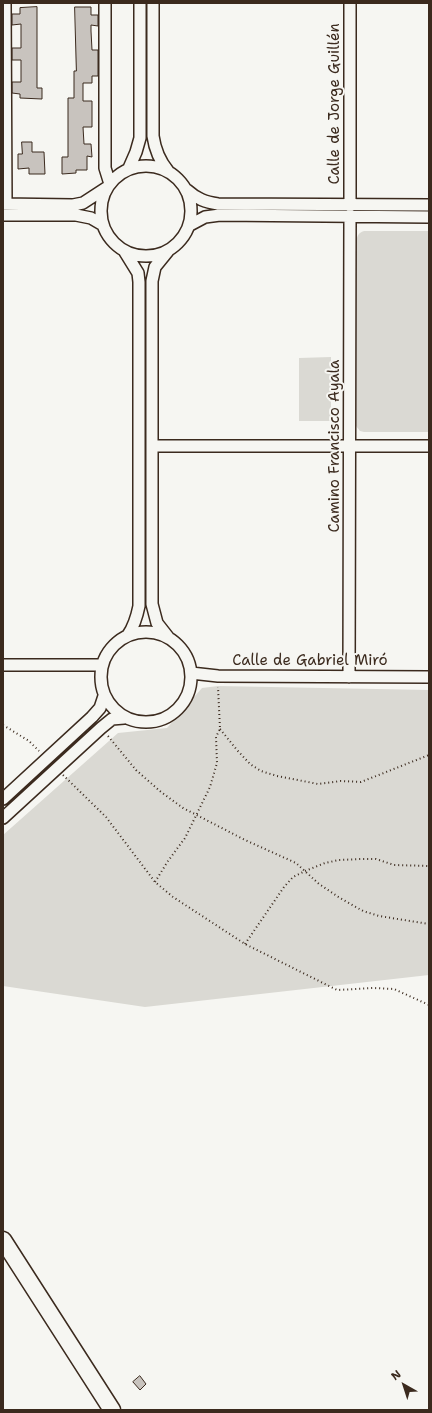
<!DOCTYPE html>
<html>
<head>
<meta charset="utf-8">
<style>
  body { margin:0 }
  #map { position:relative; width:432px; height:1413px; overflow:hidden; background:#f6f6f2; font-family:"Shantell Sans",sans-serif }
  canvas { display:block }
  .frame { position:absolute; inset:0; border:4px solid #3b2a1e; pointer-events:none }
  .north { position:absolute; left:384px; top:1365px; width:40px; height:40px; -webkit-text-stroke:3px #f6f6f2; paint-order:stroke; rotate:321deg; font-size:11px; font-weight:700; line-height:16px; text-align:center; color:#3b2a1e }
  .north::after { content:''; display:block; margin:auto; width:14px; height:18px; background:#3b2a1e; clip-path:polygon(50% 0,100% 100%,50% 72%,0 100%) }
</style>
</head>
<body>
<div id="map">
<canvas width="432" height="1413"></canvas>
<div class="frame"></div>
<div class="north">N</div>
</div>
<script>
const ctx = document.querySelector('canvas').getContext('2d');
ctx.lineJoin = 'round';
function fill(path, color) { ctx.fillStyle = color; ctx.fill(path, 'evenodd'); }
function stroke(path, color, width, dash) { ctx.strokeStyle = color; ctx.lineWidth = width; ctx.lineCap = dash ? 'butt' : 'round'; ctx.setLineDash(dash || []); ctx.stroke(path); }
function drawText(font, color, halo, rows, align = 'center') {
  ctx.font = font + ' "Shantell Sans",sans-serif'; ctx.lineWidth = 4; ctx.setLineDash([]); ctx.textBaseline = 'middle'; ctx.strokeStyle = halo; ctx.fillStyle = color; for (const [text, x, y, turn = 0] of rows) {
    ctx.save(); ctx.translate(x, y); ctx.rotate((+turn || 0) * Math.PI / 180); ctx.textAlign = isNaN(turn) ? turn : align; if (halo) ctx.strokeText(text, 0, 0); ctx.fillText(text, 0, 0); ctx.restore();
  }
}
fill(new Path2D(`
  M364 231H429V432H364L360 431 356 426V243C357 236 358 233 364 231Z
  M331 357V421H299V358Z
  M218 686 429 690V975L145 1007 3 986V835L118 733 167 728 202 688Z`), '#dad9d3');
const building = new Path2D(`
  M37 7V88H42V99L20 98V94L12 93V82H21V60H12V48H21V24L12 25V14H20V8Z
  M75 7H91V15H98V26L91 25V31L92 50H98V76H92V83H83V101H92V127H83L84 144H91L92 157 87 156V170H76V173L62 174V157H68V98H74V71H76Z
  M22 142H32V152H44L45 174H29V168L18 169V154H22Z
  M140 1376 146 1384 140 1390 133 1382Z`);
fill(building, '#c8c3be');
stroke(building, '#3b2a1e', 1);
const street = new Path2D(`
  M5 3 6 204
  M105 3V168L110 184
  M153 3V136C155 150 159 160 168 171
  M101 211a45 45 0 1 1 90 0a45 45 0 1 1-90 0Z
  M129 168 136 152 140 138V3
  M187 190C197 199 205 202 218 204L429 205
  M3 204 73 205 83 203 106 188
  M350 205V3
  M3 215H76L91 218 103 225
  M190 225 205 217 220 215 429 217
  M125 252 138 273 139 282V606C137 616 134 626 128 635
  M152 446H429
  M101 677a45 45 0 1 1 90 0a45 45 0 1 1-90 0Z
  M168 637 157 623 152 604V281L155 267 168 251
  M3 665H101
  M191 673 218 676 429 677
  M349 677 350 215
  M3 799 92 717 100 708 104 696
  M3 818 101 728 112 719 124 718`);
const secondary = new Path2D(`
  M3 1240 112 1410`);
stroke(street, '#3b2a1e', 14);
stroke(secondary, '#3b2a1e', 19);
stroke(new Path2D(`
  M3 725 29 741 39 751
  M220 729 237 750 250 764 261 771 277 776 318 784 341 781 361 782 429 755
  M108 736 136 770 161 792 183 808 245 840 296 863 319 884 340 898 363 911 379 916 429 924
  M63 775 106 817 155 882 173 897 245 944 337 990 373 988 394 989 429 1005
  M155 882 168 861 185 838 210 787 217 763 216 737 220 729 218 687
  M245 944 284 887 293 877 305 871 325 863 339 860 362 859H376L394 865 429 866`), '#3b2a1e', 2, [1, 3]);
stroke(street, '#f6f6f2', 11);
stroke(secondary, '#f6f6f2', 16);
drawText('15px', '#3b2a1e', '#f6f6f2', [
  ["Calle de Jorge Guillén",335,104,-90],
  ["Camino Francisco Ayala",335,446,-90],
  ["Calle de Gabriel Miró",310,661]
]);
</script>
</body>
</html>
